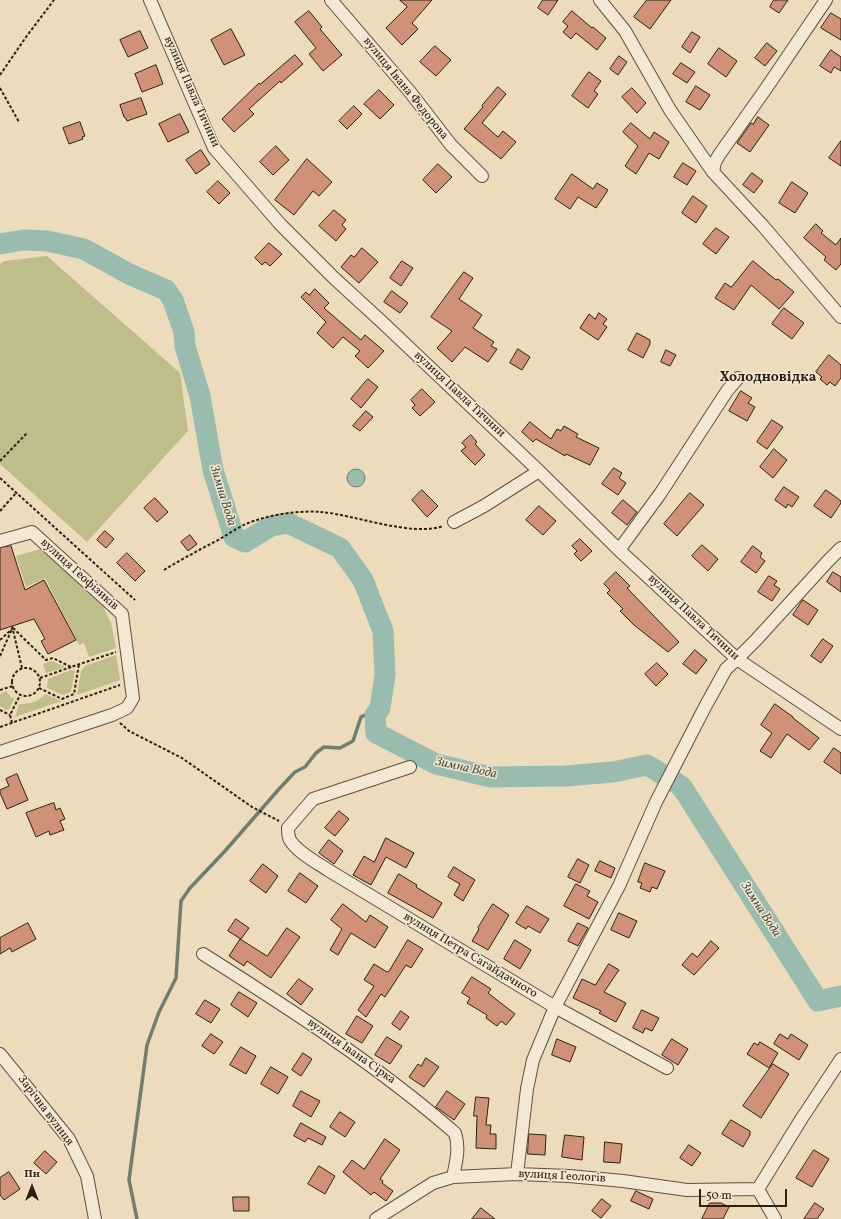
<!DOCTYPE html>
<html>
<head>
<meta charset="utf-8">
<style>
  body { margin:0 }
  #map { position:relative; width:841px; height:1219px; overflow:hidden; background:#ecdcbc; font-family:Vollkorn,serif }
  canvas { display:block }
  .north { position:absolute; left:12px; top:1167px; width:40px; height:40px; -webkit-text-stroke:3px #f3e8d3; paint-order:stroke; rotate:0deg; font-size:11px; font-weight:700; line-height:16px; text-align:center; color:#2d2111 }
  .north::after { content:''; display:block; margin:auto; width:14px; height:18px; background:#2d2111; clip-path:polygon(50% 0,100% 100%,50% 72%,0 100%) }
  .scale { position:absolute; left:699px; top:1189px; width:88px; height:18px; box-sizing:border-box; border:2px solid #2d2111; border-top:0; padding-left:5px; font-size:12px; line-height:14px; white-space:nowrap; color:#2d2111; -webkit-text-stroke:3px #f3e8d3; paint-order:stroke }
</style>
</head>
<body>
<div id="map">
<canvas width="841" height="1219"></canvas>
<div class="north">Пн</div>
<div class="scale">50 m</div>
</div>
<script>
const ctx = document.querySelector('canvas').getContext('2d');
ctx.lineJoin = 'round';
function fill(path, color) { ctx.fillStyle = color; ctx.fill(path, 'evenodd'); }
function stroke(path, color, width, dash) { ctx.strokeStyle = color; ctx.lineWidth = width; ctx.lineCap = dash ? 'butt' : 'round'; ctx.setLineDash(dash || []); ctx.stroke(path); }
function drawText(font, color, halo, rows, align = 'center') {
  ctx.font = font + ' Vollkorn,serif'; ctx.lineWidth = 3; ctx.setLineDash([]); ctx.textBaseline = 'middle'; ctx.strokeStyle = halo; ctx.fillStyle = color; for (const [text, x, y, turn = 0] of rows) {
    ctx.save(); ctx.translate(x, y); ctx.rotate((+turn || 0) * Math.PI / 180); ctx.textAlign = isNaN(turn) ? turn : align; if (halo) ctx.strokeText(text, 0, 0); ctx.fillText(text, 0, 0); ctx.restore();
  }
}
fill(new Path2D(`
  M47 256 180 373 188 431 87 542 0 464V264L4 261Z
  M44 548 106 605 104 609 111 623 116 648 89 657 84 643 79 645 77 641 45 578 26 587 16 556Z
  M116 655 120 680 77 695 81 671 85 666Z
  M52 661 65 667 46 673 43 664Z
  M71 670 75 671 71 692 63 695 47 688 48 679Z
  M6 691 12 698H14V700L9 709 6 710 0 706V694Z
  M45 694 61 701 15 717 19 704C30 704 38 702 45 694Z`), '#bfbe8b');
const water = new Path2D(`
  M347 478a9 9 0 1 1 18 0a9 9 0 1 1-18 0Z`);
fill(water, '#99bcae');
stroke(water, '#6e7e6f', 1);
stroke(new Path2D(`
  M137 1219 129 1180 147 1045 159 1012 176 978 181 901 190 888 225 851 279 789 295 772 305 767 316 753 324 747 340 748 353 741 361 717 380 708`), '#6e7e6f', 3.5);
stroke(new Path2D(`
  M0 244 24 240 47 241 84 249 129 274 166 290 173 300 184 332 185 346 200 396 213 470 234 537 245 542 271 526 288 523 340 548 363 580 383 631 385 675 380 708 375 715 376 733 436 764 491 777 566 776 613 772 647 765 662 774
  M675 782 682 787 818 1001 841 996`), '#99bcae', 21);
const building = new Path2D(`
  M400 0H432L412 23 418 29 402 45 386 28 407 7Z
  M543 0H558L548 15 538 8Z
  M647 0H671L650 29 634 17Z
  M774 0H788L779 13 770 7Z
  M309 11 322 27 320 29 342 55 323 71 309 54 316 48 295 22Z
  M572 11 592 28 593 27 606 38 597 50 576 33 571 39 563 32 568 26 563 22Z
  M831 13 841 19V40L821 28Z
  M231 29 245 55 224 65 211 40Z
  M140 31 148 48 128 57 120 40Z
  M692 32 700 37 690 53 682 47Z
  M767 43 777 51 765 66 755 58Z
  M435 46 451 60 436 76 420 62Z
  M719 48 737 61 726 77 708 64Z
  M831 50 841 57V71L834 67 831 73 820 66Z
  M295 55 303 64 281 83 280 81 249 109 254 114 234 132 222 119 259 83 260 84Z
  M619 56 627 62 618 75 610 69Z
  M681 63 695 72 687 83 673 74Z
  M156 65 163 84 142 92 135 74Z
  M589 72 601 81 594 91 598 94 588 108 572 96Z
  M696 86 710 95 700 110 686 102Z
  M498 87 506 94 482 123 498 137 503 131 516 142 501 159 464 129 483 107 482 106Z
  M632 88 646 103 637 113 622 97Z
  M379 90 394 105 380 119 364 104Z
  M141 98 147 114 127 121 125 117H124L120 105Z
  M354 106 362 114 347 129 339 121Z
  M180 114 189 132 168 142 159 124Z
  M758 117 769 125 750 152 737 143 751 123 753 124Z
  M80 122 85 136 82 137 83 139 69 144 63 128Z
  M631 123 650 139 654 132 669 142 659 159 649 153 636 174 625 166 638 146 623 132Z
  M841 141V166L829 158Z
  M276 146 289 160 273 175 260 162Z
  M201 150 210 164 196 174 186 160Z
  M307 159 332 182 319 196 313 191 294 215 275 200Z
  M683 163 696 171 687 185 674 177Z
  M438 164 452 177 436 193 423 180Z
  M752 173 763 181 754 193 743 185Z
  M572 174 593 189 597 183 608 190 596 208 578 197 570 209 555 199Z
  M218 181 230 193 219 204 207 192Z
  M792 182 808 193 795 213 779 203Z
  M693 196 707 206 696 223 682 213Z
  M334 210 346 220 342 225 346 229 336 241 319 226Z
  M816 224 823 231 821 233 836 245 841 238V264L836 270 824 260 826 257 804 238Z
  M716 228 729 237 716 254 703 244Z
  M269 243 282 254 270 266 265 262 262 265 255 258Z
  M362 248 378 262 359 283 341 267 351 255 354 257Z
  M402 261 413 268 401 286 390 278Z
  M753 261 776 280 778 279 794 292 779 309 751 285 734 310 715 298 725 283 731 287Z
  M464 272 473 278 459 299 482 315 473 328 494 342 491 346 497 349 488 362 465 347 452 362 437 348 452 331 431 317Z
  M315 289 329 303 324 308 361 340 365 335 384 351 368 368 355 356 360 351 343 337 333 348 317 333 326 322 301 297 306 292 309 295Z
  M392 291 408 303 400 313 384 302Z
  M784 308 804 323 792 339 772 324Z
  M599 313 607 319 603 324 607 327 598 340 580 328 589 314 595 319Z
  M637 333 650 340V344L643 358 628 350Z
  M518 349 530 357 522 370 510 363Z
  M666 350 676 355 670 366 661 362Z
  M829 355 841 365V378L835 386 830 382 827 385 820 379 822 377 816 372Z
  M368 379 378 387 361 408 351 399Z
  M422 389 435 402 420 416 412 408 415 405 411 400Z
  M741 391 752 398 748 403 755 407 747 421 729 411Z
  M366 411 373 417 360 431 353 426Z
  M772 420 783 427 767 449 757 442Z
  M530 422 551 439 557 429 561 431 564 426 578 434 576 437 599 448 590 465 566 454 565 456 536 439 533 442 522 432Z
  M471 435 477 442 475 444 485 455 475 465 461 451 466 447 462 443Z
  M774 449 787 460 773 478 760 467Z
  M614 468 622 473 619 478 626 483 618 495 602 484Z
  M784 487 799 497 792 507 788 504 786 508 775 500Z
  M422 490 438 506 427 517 412 500Z
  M826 490 841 501V503L831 518 814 506Z
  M690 493 704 505 677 536 664 524Z
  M155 498 168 512 157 522 144 508Z
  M623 500 637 512 627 525 612 513Z
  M539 506 556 521 543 535 526 520Z
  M105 531 114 539 106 548 97 540Z
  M190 535 197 544 188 551 181 542Z
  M580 539 592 551 581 561 574 554 577 551 572 546Z
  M702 545 718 559 708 571 692 556Z
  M11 546 25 590 44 580 76 640 48 654 41 641 45 639 34 619 0 630V548Z
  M753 546 762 553 760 557 765 561 756 573 741 562Z
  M127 553 145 571 135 581 117 563Z
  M616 572 630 586 627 588 679 642 668 652 634 625 620 611 623 609 607 593 610 590 604 584Z
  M833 572 841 577V592L827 582Z
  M769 576 777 581 774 585 780 589 772 601 758 592Z
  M803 600 818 610 808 625 793 615Z
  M823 639 833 646 821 663 811 656Z
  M695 650 707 660 696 674 683 664Z
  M657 663 668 674 656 686 645 674Z
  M775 704 793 717V718L819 738 809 750 787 734 771 758 760 751 772 733 761 725Z
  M834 748 841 753V774L824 762Z
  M17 774 28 800 7 809 0 793V790L9 786 6 779Z
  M54 803 56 810 60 808 65 819 60 821 64 830 50 835 49 831 36 837 26 813Z
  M339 811 349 819 335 836 325 828Z
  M386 838 414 853 406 868 386 857 371 885 353 875 364 856 374 862Z
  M329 840 343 851 334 864 319 853Z
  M578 859 589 865 580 883 568 877Z
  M600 861 615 868 611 878 595 871Z
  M645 863 665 871 657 889 652 887 650 892 640 888 642 883 638 882Z
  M263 864 278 876 266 893 250 881Z
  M454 867 475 880 463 901 454 895 460 884 448 877Z
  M300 873 318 886 306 903 288 891Z
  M399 874 417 885 416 887 442 903 433 918 388 893Z
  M576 884 590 891 587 896 598 902 589 919 564 906Z
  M343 904 366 922 370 915 388 927 375 948 351 933 338 955 330 950 342 929 331 920Z
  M493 904 509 915 488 950 472 941 479 929 478 928Z
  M527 906 549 919 540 933 528 926 526 929 516 923Z
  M619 913 637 921 629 938 611 930Z
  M236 919 249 928 241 939 228 931Z
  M28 923 36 939 12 952 10 948 0 954V938Z
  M578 923 588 928 578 946 568 941Z
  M287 928 300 937 271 978 247 961 244 966 229 956 240 939 267 956Z
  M408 940 423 949 411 968 406 965 385 997 381 994 366 1017 358 1010 374 986 364 980 374 964 387 972 389 971Z
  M515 940 531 950 520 969 504 959Z
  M711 941 719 948 694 975 682 965 692 953 697 957Z
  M609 964 619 970 604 992 626 1003 616 1022 599 1013 601 1011 573 998 582 979 595 985Z
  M472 977 491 989 488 993 515 1014 506 1025 501 1021 497 1026 486 1018 487 1015 467 1003 470 998 462 993Z
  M299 979 313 989 301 1005 287 994Z
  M239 992 257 1003 248 1017 231 1005Z
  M205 1000 220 1009 211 1023 196 1014Z
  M642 1010 659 1018 652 1031 645 1028 643 1033 633 1028Z
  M401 1011 409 1017 400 1030 392 1024Z
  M357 1016 373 1026 362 1043 346 1034Z
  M211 1034 223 1042 214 1054 202 1046Z
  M780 1034 788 1039 791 1034 808 1045 799 1060 774 1044Z
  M387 1037 402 1046 390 1064 375 1055Z
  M557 1039 576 1047 570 1062 552 1055Z
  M672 1039 688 1049 678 1065 662 1055Z
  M760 1042 778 1053 769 1068 747 1054 754 1043 758 1045Z
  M241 1047 256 1056 246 1074 230 1065Z
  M303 1053 312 1059 301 1076 292 1070Z
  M426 1058 439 1067 424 1087 409 1077 418 1064 421 1066Z
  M773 1064 789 1074 761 1118 743 1106Z
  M271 1067 288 1077 278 1094 261 1084Z
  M301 1091 320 1101 311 1117 293 1106Z
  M447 1091 465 1104 454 1120 436 1107Z
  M476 1097 489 1098 486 1125H491L490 1134H496V1149L476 1148 477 1116H474Z
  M340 1112 355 1122 345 1137 330 1127Z
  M731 1120 750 1131V1135L743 1147 722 1134Z
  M301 1123 326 1137 322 1145 308 1138 305 1142 294 1136Z
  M529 1134 546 1135 545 1155 528 1154Z
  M565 1135 584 1137 582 1160 562 1157Z
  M385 1139 400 1150 380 1179 383 1181 382 1183 393 1191 386 1201 374 1192 371 1195 343 1172 352 1160 364 1169Z
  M605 1142 622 1144 620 1163 604 1162Z
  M689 1145 701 1153 692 1166 680 1158Z
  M814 1150 829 1159 812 1187 796 1178Z
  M45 1151 57 1162 46 1174 34 1163Z
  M319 1166 335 1176 325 1194 308 1184Z
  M9 1172 20 1189 4 1200 0 1195V1178Z
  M636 1191 653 1199 649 1209 631 1201Z
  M233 1197H249V1211H234Z
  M602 1199 611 1206 601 1218 592 1211Z
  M710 1203H721L729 1207 723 1219H702Z
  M815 1203 824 1209 817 1219H804Z
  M481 1208 495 1219H472Z`);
fill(building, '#cf9177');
stroke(building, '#2d2111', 1);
const minor = new Path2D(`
  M150 0 214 148 280 224 334 278 382 322 539 471 619 550 737 659 841 729
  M331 0 410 92 451 145 482 176
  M600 0 625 31 670 110 713 172 763 226 841 317
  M713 172 715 162 719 155 765 90 826 0
  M454 522 484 506 539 471
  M0 541 32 532 122 614 133 698 127 708 112 715 0 752
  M619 550 660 494 727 391 738 378
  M410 767 313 799 288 828C288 832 288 836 290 840 297 852 316 862 328 870L555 1007 667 1068
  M203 954C290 1009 377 1065 455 1133 460 1148 456 1162 453 1177
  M0 1054 69 1139 87 1176 95 1219
  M517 1174 527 1089 533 1060 555 1007 619 886 656 802 706 705 726 669 737 659 756 640 828 561 841 548
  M758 1189 802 1118 841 1059
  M758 1189 775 1219
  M376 1219 433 1183 453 1177 517 1174 569 1176 623 1181 687 1190 758 1189`);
stroke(minor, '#5d503c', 14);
stroke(new Path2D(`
  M0 75 26 37 54 0
  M0 88 19 122
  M0 461 27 433
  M0 478 135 600
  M0 511 16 493
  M164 570C182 559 201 549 220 539 228 534 237 528 246 524 267 515 298 510 321 512 356 515 411 537 443 526
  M12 626 22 668
  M13 628 45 659 46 660 53 658 71 667 116 652
  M0 640 12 629
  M0 656 12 629
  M12 682a14 14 0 1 1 28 0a14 14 0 1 1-28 0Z
  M40 678 71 667
  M39 688 62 699 74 694 79 664
  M0 690 13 686
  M0 710 10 715
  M12 723 10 715 20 695
  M120 723 129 731 182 758 252 807 279 821
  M0 727 120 685`), '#2d2111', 2, [3, 2]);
stroke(minor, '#f3e8d3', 12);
drawText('12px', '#2d2111', '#f3e8d3', [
  ["вулиця Івана Федорова",405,89,51],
  ["вулиця Павла Тичини",191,92,66],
  ["вулиця Павла Тичини",459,395,43],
  ["вулиця Геофізиків",79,575,42],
  ["вулиця Павла Тичини",693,618,43],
  ["вулиця Петра Сагайдачного",470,956,31],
  ["вулиця Івана Сірка",351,1052,35],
  ["Зарічна вулиця",45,1111,53],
  ["вулиця Геологів",562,1177,3]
]);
drawText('italic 13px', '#4d5040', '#f3e8d3', [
  ["Зимна Вода",222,496,73],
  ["Зимна Вода",466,769,12],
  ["Зимна Вода",760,910,57]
]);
drawText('bold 14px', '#2d2111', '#f3e8d3', [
  ["Холодновідка",768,378]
]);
</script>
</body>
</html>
